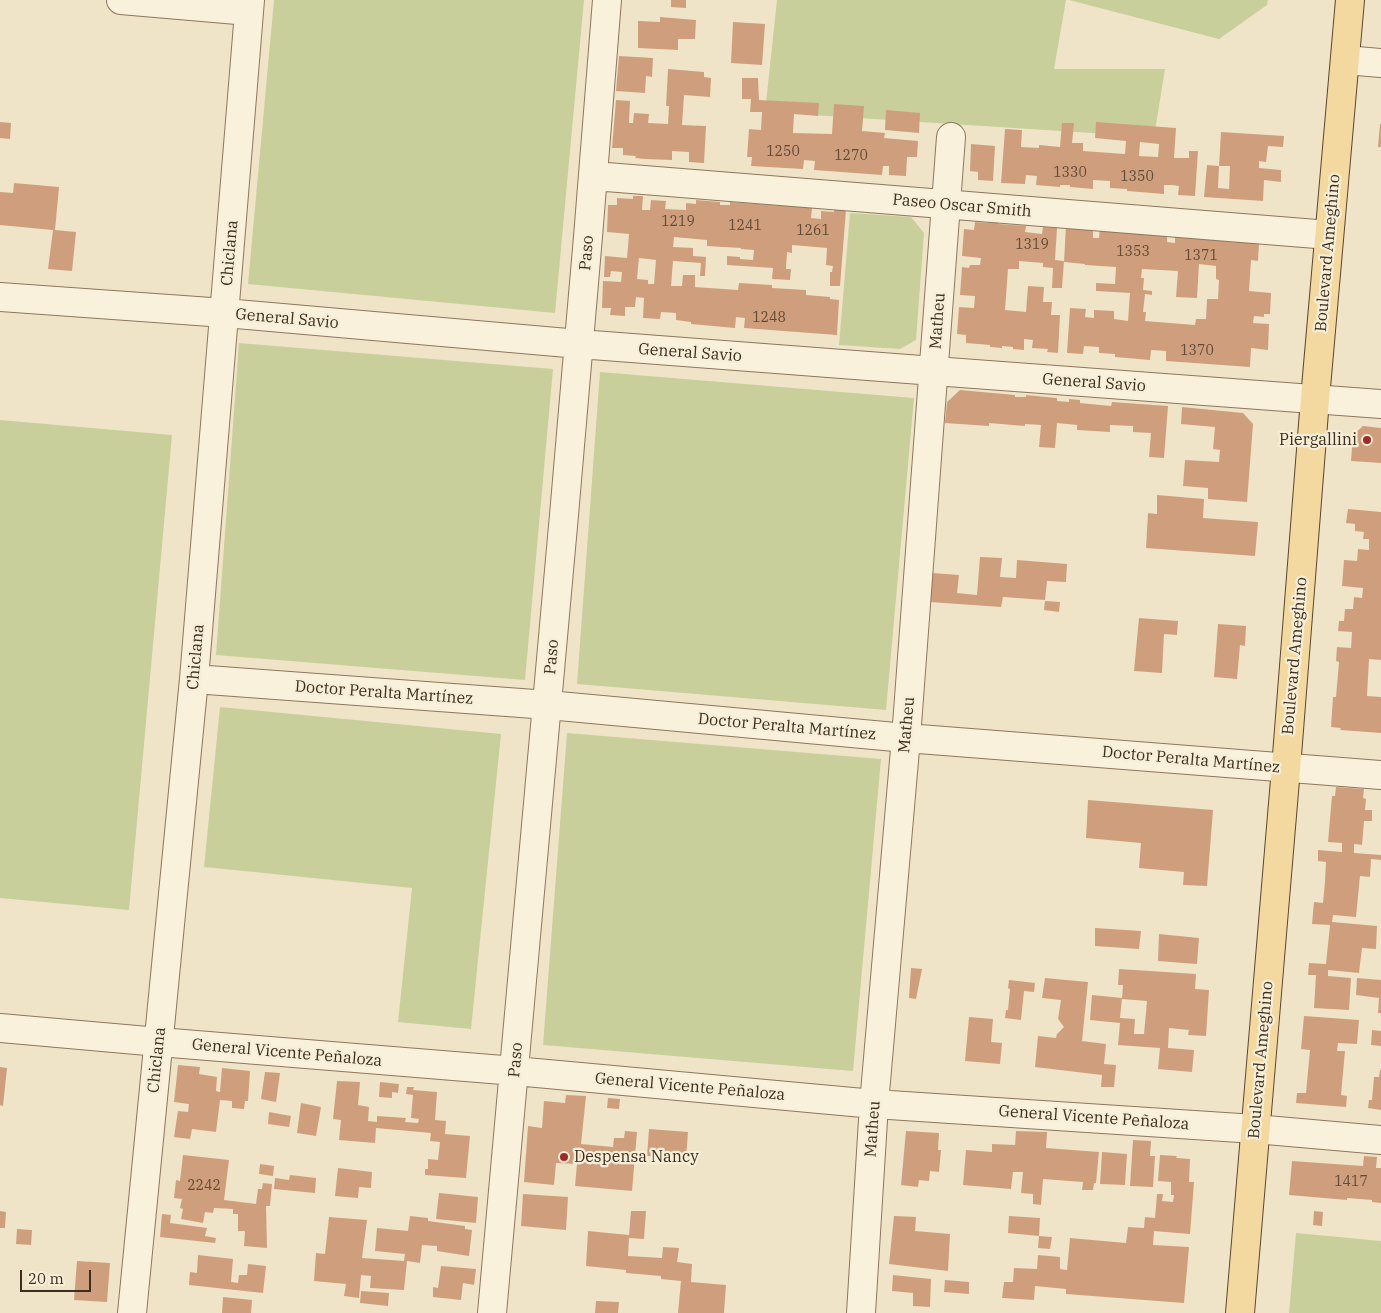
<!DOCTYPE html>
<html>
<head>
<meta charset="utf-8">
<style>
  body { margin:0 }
  #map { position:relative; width:1381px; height:1313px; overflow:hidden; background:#f0e4c8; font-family:"IBM Plex Serif",serif }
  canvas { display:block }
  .scale { position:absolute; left:20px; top:1270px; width:71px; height:22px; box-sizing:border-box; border:2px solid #3d2e20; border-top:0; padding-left:6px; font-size:15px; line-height:18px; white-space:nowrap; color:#3d2e20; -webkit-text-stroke:4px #f7eed8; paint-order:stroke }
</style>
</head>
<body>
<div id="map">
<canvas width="1381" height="1313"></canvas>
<div class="scale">20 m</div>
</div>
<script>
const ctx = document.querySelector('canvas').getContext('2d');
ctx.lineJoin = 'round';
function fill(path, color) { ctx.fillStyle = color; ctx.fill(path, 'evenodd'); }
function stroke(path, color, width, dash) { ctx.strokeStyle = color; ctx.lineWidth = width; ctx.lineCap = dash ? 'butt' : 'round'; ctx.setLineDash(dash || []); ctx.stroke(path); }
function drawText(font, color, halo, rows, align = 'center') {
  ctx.font = font + ' "IBM Plex Serif",serif'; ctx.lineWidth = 4.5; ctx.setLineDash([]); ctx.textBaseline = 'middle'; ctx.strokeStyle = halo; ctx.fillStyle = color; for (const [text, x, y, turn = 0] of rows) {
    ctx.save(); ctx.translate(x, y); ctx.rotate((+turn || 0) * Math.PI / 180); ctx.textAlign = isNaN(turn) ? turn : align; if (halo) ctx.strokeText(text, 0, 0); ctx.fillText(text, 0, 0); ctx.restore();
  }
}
fill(new Path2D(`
  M274 0H584L555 313 248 284Z
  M777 0H1066L1054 69H1165L1154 137 765 112Z
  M1069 0H1268L1267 5 1219 39Z
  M850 213 911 217 924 233 916 340 900 349 839 345Z
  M239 343 553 369 525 680 216 655Z
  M600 372 914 398 886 710 577 684Z
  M0 420 172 435 129 910 0 898Z
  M220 707 501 734 471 1029 398 1022 412 888 204 867Z
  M567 733 881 759 853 1071 543 1045Z
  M1296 1233 1381 1241V1313H1289Z`), '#c9cf9b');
fill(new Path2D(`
  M671 0H686V8L671 7Z
  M660 17 696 20 695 39H678V50L638 48V21L660 22Z
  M733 22 765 24 762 65 731 63Z
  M619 56 653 58 652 77 646 76 645 93 616 91Z
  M668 69 704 72V77L711 78 710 97 684 95 682 125 706 126 704 163 689 162V152L672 151V160L645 159 635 158 636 156 623 155V148H612L616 100 630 101 629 123H633L634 113 649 114 648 123 668 124 669 106H666Z
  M742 78H758L759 100 819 103 818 116 794 114 793 133 832 134 834 104 864 106 862 131 885 133 884 138 918 141 917 157H907L906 176 889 175V166H883L882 175 814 170 815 161 804 160 803 169 751 166 752 157H747L749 129 761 130 762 112H750L751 99H742Z
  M886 110 920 113 919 133 885 130Z
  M0 122 11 123 10 139 0 138Z
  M1096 122 1176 128 1174 158H1189V151H1198L1195 196 1178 195 1179 186 1172 185H1164V194L1127 191V189L1110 188V181L1093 180V189L1070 187V185H1060V187L1036 185 1037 176 1026 175 1025 184 1001 183 1005 129 1022 130 1021 147 1039 148V145L1060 147 1062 123H1074L1072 143H1083V151L1125 154 1126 141 1095 138ZM1140 142 1159 144 1158 157 1139 156Z
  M1380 124H1381V147H1378Z
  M1221 132 1284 136 1283 147 1268 146 1266 162 1259 161V168L1281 170V182L1264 180 1263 201 1204 197 1207 165 1219 166ZM1219 166H1230L1229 189 1218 188Z
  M971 144 995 146 993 181 978 180V172L970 171Z
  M14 183 59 187 55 230 76 232 72 271 48 269 53 230 0 225V192L13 193Z
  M633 196H643L642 210H650L651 200 666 201 665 209 686 210V203L696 204V200L720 202V205H730V202L812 208 811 218 821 219V211L834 212V209L846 210 840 286H830V272H832L833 266 826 265 827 248 792 245V253L787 252 786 269H791L790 280 772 279 773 268 727 265V256L740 257V259L753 260 754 250 741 249V248L707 246V240L674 237 673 247 693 248V256L706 257 705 276H700L701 263 673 261 671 286H682L683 275H695V287L738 290 739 283 772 285V288L806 290V295L830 297V299L839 300 837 335 744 328 745 318 736 317 735 328 691 324V322L676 320V313L661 312 660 319 643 318 644 298 636 297 635 307H625V316L610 315 611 308H602L603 281 621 282 622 272 611 271 610 277H604L605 256 627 258 629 234 607 232 608 205H617V198L633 199ZM639 258 656 260 654 284H648V280L637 279Z
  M989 220H999L998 224 1026 226 1025 232 1042 234 1043 227 1057 228 1055 260 1064 261 1062 288H1052L1053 268 1043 267V263L1019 261V269H1008L1005 310 1026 312 1028 286 1044 287 1043 302H1052L1051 315H1060L1058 353 1047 352 1048 349 1032 348 1033 340 1024 339V350L1013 349V347L1002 346V348L990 347V345L966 343V335L957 334 959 307 974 308 975 296 960 295 962 267 969 268 970 265H980L981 258 962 256 964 229 974 230 975 222 989 223Z
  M1066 225 1077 226V229L1093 230V238H1099L1100 227 1167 235V242L1175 243V235L1227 236V242L1259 243 1258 261 1251 260 1249 291 1271 293 1270 314H1264V317L1254 316 1253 323 1269 324 1268 350 1251 348 1250 367 1166 361V351L1151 350 1150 360 1115 357V354L1099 353V347L1084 346 1083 354 1067 353 1070 308 1086 309 1085 317 1094 318V310L1114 311V319L1128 321 1130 293 1096 291V283L1115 284 1116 267 1085 265V264L1064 262ZM1199 264 1216 266V279L1219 280 1218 299H1207L1206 319H1196L1195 325 1145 321 1146 312H1143L1145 294 1152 295V291L1143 290 1144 278H1141L1142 269 1178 271 1176 297 1197 298Z
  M960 390 1015 395V397H1026V395L1057 398V401L1069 402V399L1080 400V403L1111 406 1112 402 1168 406 1164 458 1149 457 1151 433 1133 432V426L1110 425V432L1077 430V425L1057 423 1055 448 1039 447 1041 425 1025 424V426L989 423V426L945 423 947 402Z
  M1182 407 1243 413 1253 424 1247 502 1208 499V488L1183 486 1185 460 1219 462 1220 450 1213 449 1215 427 1181 424Z
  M1363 426 1381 428V463L1351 461 1353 435Z
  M1157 495 1204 499 1203 518 1258 522 1255 556 1146 548 1148 513 1157 514Z
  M1348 509 1381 512V660L1369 659 1367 696 1381 697V733L1340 730 1341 728 1331 727 1333 697H1336L1339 662 1336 661 1337 647 1351 648 1352 632 1338 631 1339 621H1344L1345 609H1353L1354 597 1362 598 1363 588 1342 586 1344 560 1357 561 1358 549 1369 550V539H1363L1364 532 1355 531V524L1346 523Z
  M980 557 1002 558 1000 577 1016 578 1017 560 1067 564 1066 582 1047 581 1045 600 1003 597 1001 607 930 602 932 573 959 575 957 593 977 595Z
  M1045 601 1060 602 1059 612 1044 610Z
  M1139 618 1178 621 1177 635 1164 634 1162 673 1134 671Z
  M1218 624 1246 626 1245 646 1240 645 1237 679 1214 677Z
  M1336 787 1364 789 1363 798 1366 799 1365 810H1372V821H1364L1362 845 1354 844V853L1381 855V860L1371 859 1370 877 1360 876 1356 917 1333 915 1332 922 1377 926 1376 949 1362 948 1359 973 1328 970V976L1351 978 1349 1010 1314 1008 1316 975H1308L1309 963 1326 964 1330 925 1312 924 1314 902 1323 903 1325 882 1326 862 1318 861V850L1342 852V843L1328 842 1332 796H1335Z
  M1088 800 1213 810 1207 886 1183 885 1184 872 1139 868 1141 843 1086 838Z
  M1095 928 1141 931 1139 949 1095 946Z
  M1159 934 1199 938 1197 964 1158 961Z
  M911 968 922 969 916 999 909 998Z
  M1119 969 1196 974 1195 989 1209 990 1206 1036 1188 1035 1189 1030 1169 1028 1168 1048 1194 1050 1192 1072 1158 1069 1160 1048 1118 1045 1120 1023 1090 1020 1092 995 1122 998 1120 1018 1135 1019 1134 1034H1144L1147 1001 1122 999 1123 985H1118Z
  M1045 978 1088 982 1082 1041 1106 1044 1104 1064 1116 1065 1114 1087H1101L1102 1075 1035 1067 1038 1036 1056 1038 1057 1034 1064 1027 1058 1019 1061 1000 1042 998Z
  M1357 978 1381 980V1013H1378L1379 998 1356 995Z
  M1009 980 1035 983 1034 992 1024 991 1021 1020 1005 1018 1006 1010H1008L1010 989 1008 988Z
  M1304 1016 1359 1020 1357 1044 1338 1043 1337 1051H1345L1341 1095 1347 1096 1346 1107 1296 1103 1297 1093H1306L1310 1050 1301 1049Z
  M969 1017 993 1019 991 1042 1002 1043 1000 1064 965 1061Z
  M1372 1030 1381 1031V1046L1371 1045Z
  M178 1065 200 1067 199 1074 217 1077 216 1091 220 1092 222 1068 250 1071 248 1101H245L244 1109 232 1108V1101L220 1100 216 1132 192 1129 190 1139 174 1137 178 1111 188 1112 189 1104 174 1102Z
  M0 1067 7 1068 3 1106 0 1105Z
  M1380 1070H1381V1110L1368 1108 1369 1100H1372L1374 1077H1379Z
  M265 1072 280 1073 276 1102 261 1099Z
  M337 1081 360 1082 358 1105 369 1107 368 1121 377 1122V1116L406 1118 405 1122 418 1123 419 1119 411 1118 413 1095 406 1094 407 1087H414L413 1090 437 1092 435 1120 446 1121 445 1134 470 1136 466 1178 425 1175V1169H428V1159L438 1160 440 1142 430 1141 431 1133 376 1128 375 1143 339 1140 341 1120 333 1119Z
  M380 1082 399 1084 398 1093 392 1092V1098L379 1097Z
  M566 1095 586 1096 581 1144 613 1147 614 1138H624L625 1131 637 1132 632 1191 575 1186 577 1164 556 1163 554 1185 524 1182 528 1126 542 1128 544 1101 565 1103Z
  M608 1098 620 1099 619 1109 607 1108Z
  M301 1103 321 1107 316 1136 297 1133Z
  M269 1112 291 1116 289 1127 268 1124Z
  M649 1129 688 1132 686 1159 647 1156Z
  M906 1131 939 1133 938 1150H941L939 1172 930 1171 929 1181 919 1180 918 1187 901 1185Z
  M1016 1131 1047 1132 1046 1148 1099 1152 1096 1183H1094L1093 1190H1082L1083 1182 1043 1179 1041 1205 1033 1204V1194L1021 1193 1023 1172H1013L1011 1189 963 1185 966 1150 992 1152V1144L1015 1145Z
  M1133 1140 1151 1141 1150 1156H1155L1153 1187 1130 1186Z
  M1102 1152 1127 1154 1125 1185 1100 1184Z
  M183 1155 229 1160 224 1200 256 1204 258 1189H262L263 1183 272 1184 270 1206H266L267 1248 244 1246 245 1231H238V1214H233V1209L214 1208 213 1213 205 1212 203 1223 181 1219 183 1209 180 1208 182 1199 174 1198 176 1180 180 1181Z
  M1160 1155 1177 1156 1176 1158 1190 1159 1189 1182H1194L1190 1234 1154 1231 1153 1245 1189 1247 1184 1303 1066 1294V1289L1035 1286 1034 1300 1002 1298 1004 1282H1013L1014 1268 1037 1269 1038 1255 1060 1257V1269L1067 1270 1070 1238 1126 1243 1128 1227 1144 1228 1145 1217 1155 1218 1157 1194H1163L1162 1201 1173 1202 1174 1195H1171V1182L1158 1181Z
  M1364 1156 1377 1157 1376 1168H1381V1203L1372 1202V1200L1360 1199 1347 1198V1200L1289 1195 1292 1161 1363 1166Z
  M260 1164 274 1166 273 1176 259 1174Z
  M338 1168 372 1172 371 1188 359 1187 358 1198 335 1196Z
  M290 1175 316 1178 315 1193 274 1189 275 1178 289 1180Z
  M439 1193 478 1197 476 1223 436 1219Z
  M523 1194 568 1197 566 1230 521 1226Z
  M0 1211 6 1212 5 1228H0Z
  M631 1211H646L644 1239 629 1238 628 1256 662 1258 663 1247 679 1248 677 1262 692 1264 691 1282 726 1285 724 1313H678L681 1281 661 1279V1276L626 1273V1270L586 1266 588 1231 629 1235Z
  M1314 1211 1323 1212 1322 1226 1313 1225Z
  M162 1214 171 1215 170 1223 207 1228 205 1236 216 1238 215 1243 160 1237Z
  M410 1216 428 1218V1221L465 1226V1229L472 1230 469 1256 437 1251V1246L422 1245 420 1263 407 1261 404 1290 370 1288 371 1276 361 1275 359 1298 344 1296 346 1284 314 1281 316 1253 325 1254 329 1217 367 1220 362 1258 404 1261 405 1254 375 1251 377 1228 408 1231Z
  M894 1216 916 1217 915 1231 950 1234 948 1271 889 1264Z
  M1009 1216 1040 1218 1039 1236 1052 1237 1050 1249 1038 1248 1039 1236 1008 1233Z
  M17 1229 32 1230 31 1245 16 1244Z
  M198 1255 233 1259 231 1282 238 1283 239 1275H247L248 1264 266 1266 263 1293 189 1285 190 1272 197 1273Z
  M77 1261 110 1263 107 1302 74 1300Z
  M441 1266 476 1269 474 1285 463 1283 461 1300 433 1297V1287L438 1288Z
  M893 1275 931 1279 930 1307 913 1306V1293L892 1291Z
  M945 1280 969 1282V1294L944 1292Z
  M361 1291 389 1293 388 1306 360 1303Z
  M223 1297 252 1300 251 1313H222Z
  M596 1301 619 1302 618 1313H595Z`), '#cf9f7d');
const minor = new Path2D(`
  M121 0 249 11
  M1345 60 1381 63
  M594 176 1329 235
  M0 297 225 313 579 344 934 371 1381 404
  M194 679 548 705 906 738 1381 775
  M0 1028 159 1042 515 1071 874 1104 1255 1129 1381 1140
  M132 1313 194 679 250 0
  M492 1313C518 1047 541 781 564 515 579 343 594 172 607 0
  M861 1313 874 1104 906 738 951 137`);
const major = new Path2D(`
  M1240 1313 1286 768 1315 399 1350 0`);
stroke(minor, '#8d765c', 30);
stroke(major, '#5b4430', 30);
stroke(minor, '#faf1dc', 28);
stroke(major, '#f3d9a0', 28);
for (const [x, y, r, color] of [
  [1367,440,5,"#9e2a2b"],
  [564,1157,5,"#9e2a2b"]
]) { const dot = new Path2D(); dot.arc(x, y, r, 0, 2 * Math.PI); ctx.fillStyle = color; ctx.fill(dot); stroke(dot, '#f7eed8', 2); }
drawText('14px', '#624a37', null, [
  ["1250",783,152],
  ["1270",851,156],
  ["1330",1070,173],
  ["1350",1137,177],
  ["1219",678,222],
  ["1241",745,226],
  ["1261",813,231],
  ["1319",1032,245],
  ["1353",1133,252],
  ["1371",1201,256],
  ["1248",769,318],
  ["1370",1197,351],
  ["1417",1351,1182],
  ["2242",204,1186]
]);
drawText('16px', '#3d2e20', '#f7eed8', [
  ["Paseo Oscar Smith",962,206,5],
  ["Chiclana",230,253,-85],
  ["Paso",587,253,-85],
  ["Boulevard Ameghino",1328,253,-85],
  ["General Savio",287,319,5],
  ["Matheu",938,321,-86],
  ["General Savio",690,353,4],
  ["General Savio",1094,383,4],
  ["Boulevard Ameghino",1295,656,-85],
  ["Chiclana",196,657,-85],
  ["Paso",552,657,-85],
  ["Doctor Peralta Martínez",384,693,4],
  ["Matheu",907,725,-85],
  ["Doctor Peralta Martínez",787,727,5],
  ["Doctor Peralta Martínez",1191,760,5],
  ["General Vicente Peñaloza",287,1053,5],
  ["Chiclana",157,1060,-84],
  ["Paso",516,1060,-85],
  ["Boulevard Ameghino",1261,1060,-85],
  ["General Vicente Peñaloza",690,1087,5],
  ["General Vicente Peñaloza",1094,1118,4],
  ["Matheu",873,1129,-86]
]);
drawText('16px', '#3d2e20', '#f7eed8', [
  ["Piergallini",1357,440],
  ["Despensa Nancy",574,1157,"left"]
], 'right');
</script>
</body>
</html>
